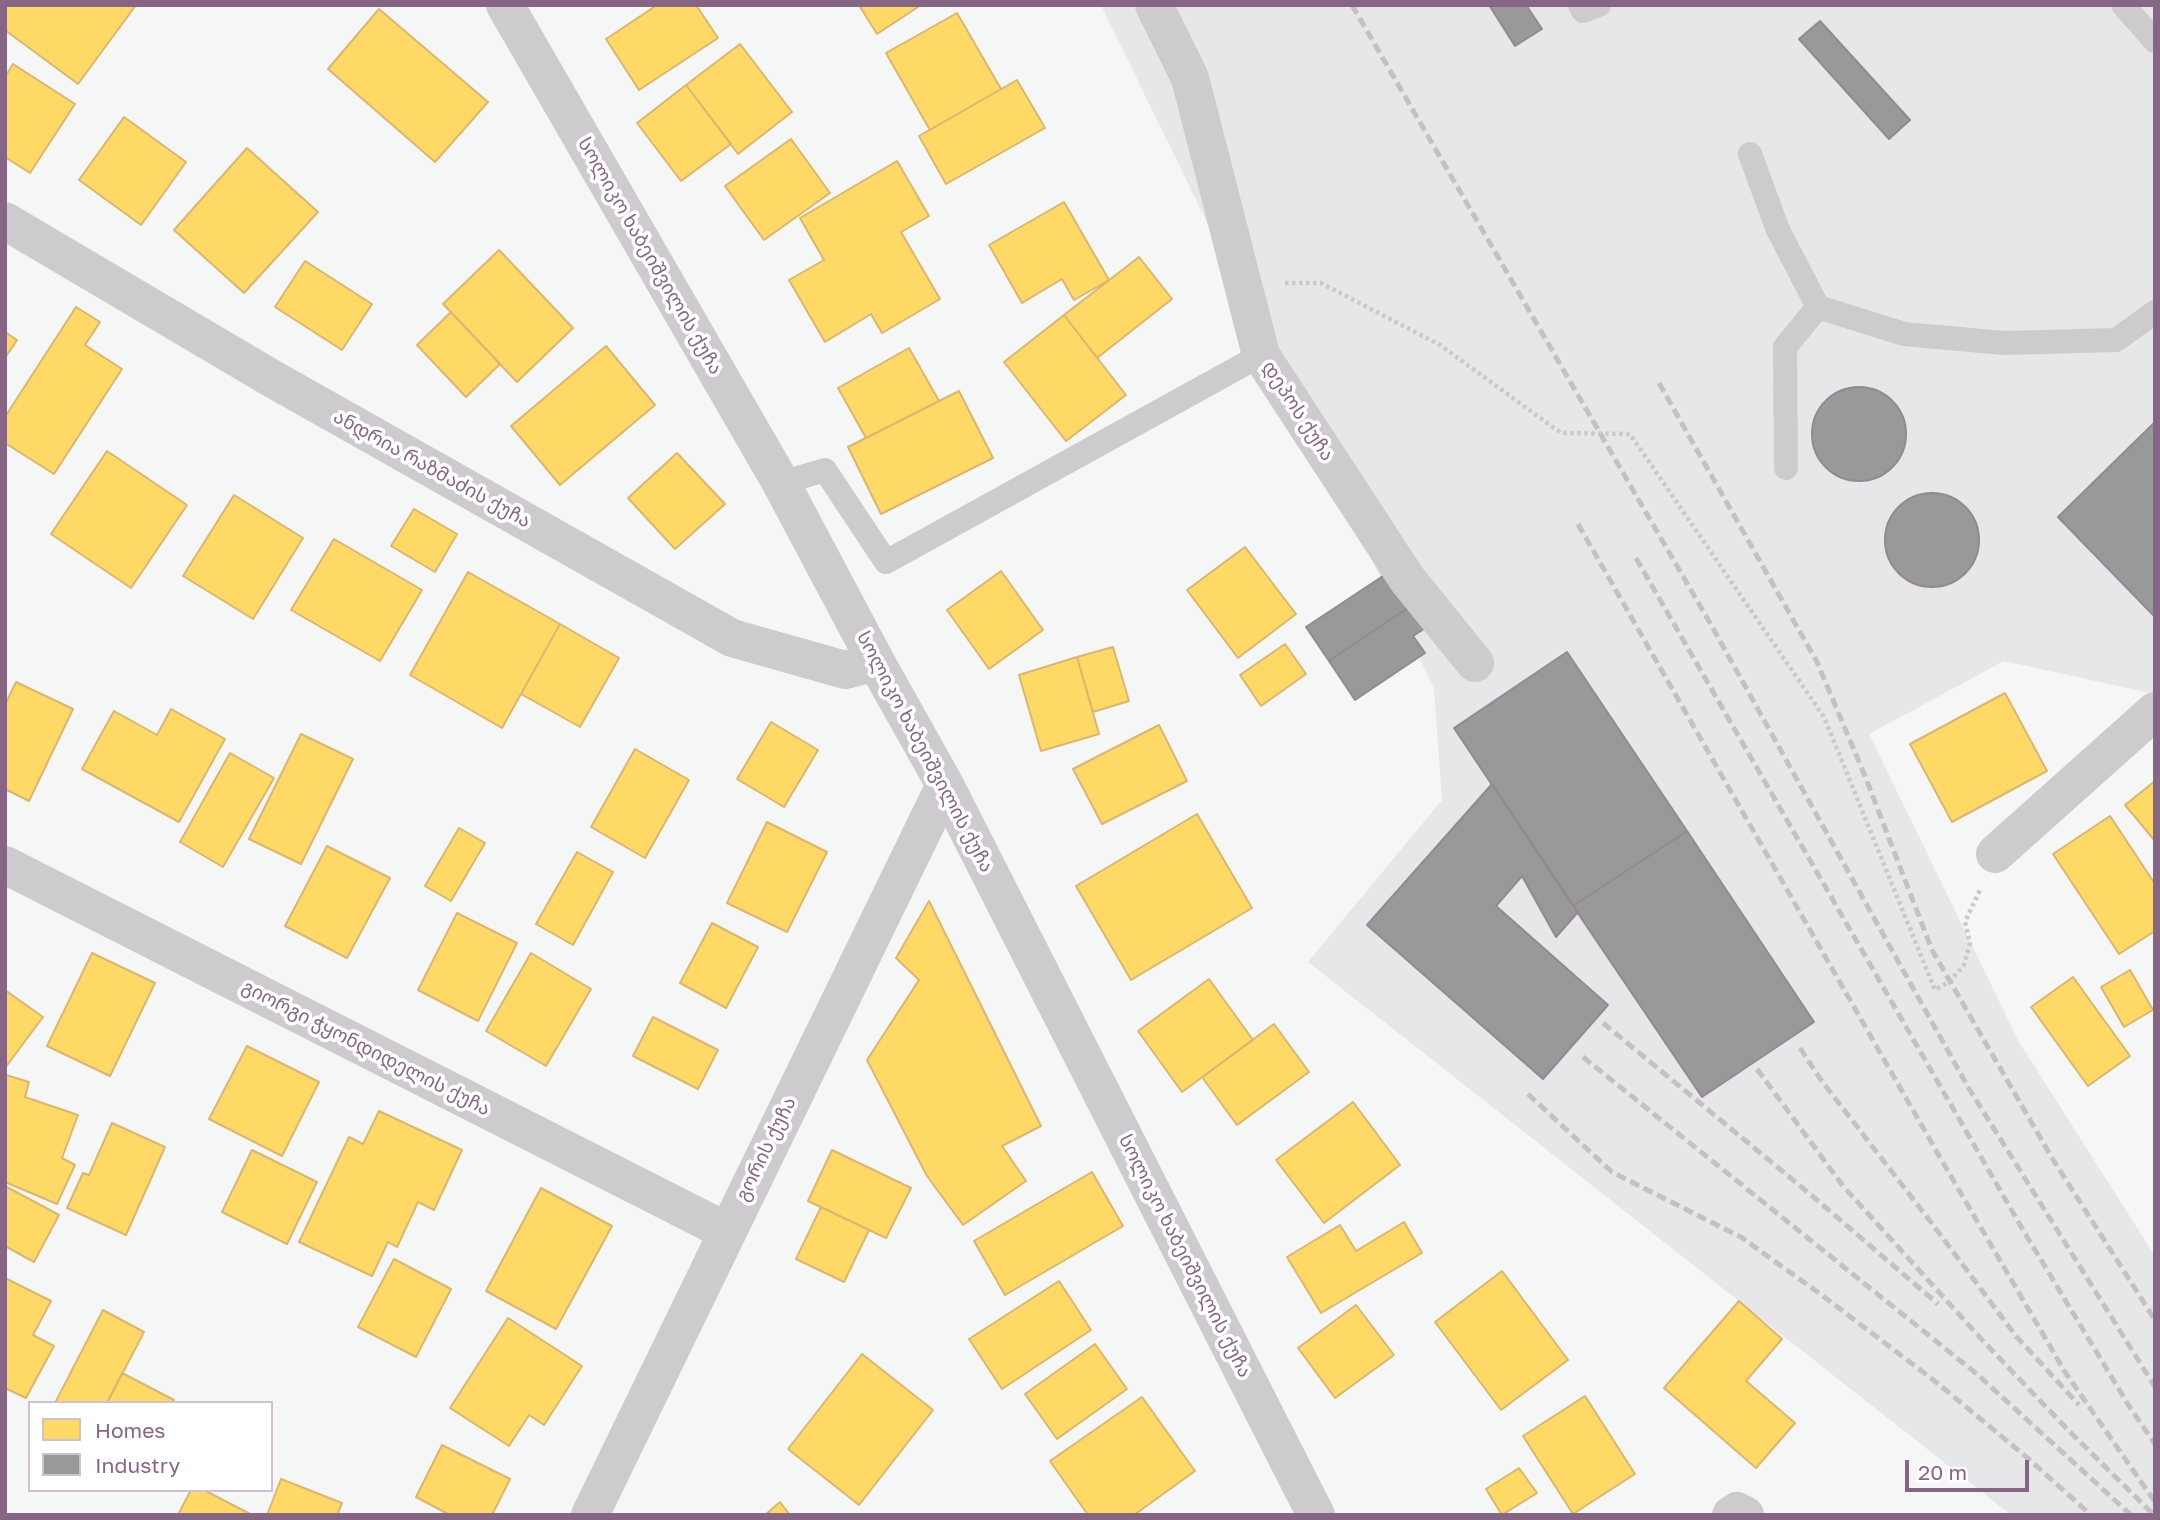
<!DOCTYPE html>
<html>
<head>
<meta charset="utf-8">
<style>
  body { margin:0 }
  #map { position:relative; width:2160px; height:1520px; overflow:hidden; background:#f5f6f6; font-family:"Golos Text",sans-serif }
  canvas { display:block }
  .frame { position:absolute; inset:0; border:7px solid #866585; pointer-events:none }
  .legend { position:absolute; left:28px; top:1401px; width:245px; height:91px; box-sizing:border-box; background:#fff; border:2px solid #cfc1ce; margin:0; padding:9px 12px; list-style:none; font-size:21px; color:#866585 }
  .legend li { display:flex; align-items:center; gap:14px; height:35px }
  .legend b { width:35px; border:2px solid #cfc1ce }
  .scale { position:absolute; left:1905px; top:1460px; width:124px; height:32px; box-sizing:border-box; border:4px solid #866585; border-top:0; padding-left:9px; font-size:21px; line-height:24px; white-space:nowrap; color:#866585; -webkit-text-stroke:5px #fff; paint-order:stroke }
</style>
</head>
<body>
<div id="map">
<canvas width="2160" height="1520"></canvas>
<div class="frame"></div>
<ul class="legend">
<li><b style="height:19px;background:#ffd966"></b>Homes</li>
<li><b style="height:19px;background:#999"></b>Industry</li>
</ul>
<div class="scale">20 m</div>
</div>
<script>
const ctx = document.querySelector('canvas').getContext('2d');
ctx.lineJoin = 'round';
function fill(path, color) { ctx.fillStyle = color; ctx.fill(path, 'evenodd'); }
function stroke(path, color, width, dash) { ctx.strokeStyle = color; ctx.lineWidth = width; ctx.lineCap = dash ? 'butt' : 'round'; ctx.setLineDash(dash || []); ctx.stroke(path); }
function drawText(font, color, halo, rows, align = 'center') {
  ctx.font = font + ' "Golos Text","Noto Sans Georgian",sans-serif'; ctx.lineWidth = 7; ctx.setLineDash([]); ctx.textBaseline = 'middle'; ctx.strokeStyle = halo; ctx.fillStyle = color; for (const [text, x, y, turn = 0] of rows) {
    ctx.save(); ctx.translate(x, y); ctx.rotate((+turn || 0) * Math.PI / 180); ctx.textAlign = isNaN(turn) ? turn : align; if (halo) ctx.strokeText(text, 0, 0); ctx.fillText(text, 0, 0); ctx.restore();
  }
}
fill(new Path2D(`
  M1101 5H2155V694L2004 661 1869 734 2019 1042 2155 1256V1515H2011L1308 962 1442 800 1434 688Z`), '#e7e6e9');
const homes = new Path2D(`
  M5 5H136L78 84 5 30Z
  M657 5H696L718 38 639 90 606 39Z
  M859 5H921L877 34Z
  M379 9 488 102 435 162 328 69Z
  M957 13 1001 89 930 130 886 53Z
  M740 44 792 112 738 154 686 85Z
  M13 64 75 104 30 173 5 157V77Z
  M1017 80 1045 128 946 184 919 136Z
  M686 85 731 144 681 181 637 123Z
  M124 117 186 162 141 225 79 180Z
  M791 139 830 193 764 240 725 186Z
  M247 148 318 212 244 293 174 230Z
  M897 161 929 216 901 232 940 299 882 333 871 314 825 342 789 280 824 260 800 218Z
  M1064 202 1109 280 1074 300 1062 279 1022 303 989 245Z
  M499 250 573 328 517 382 443 304Z
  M1139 257 1172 299 1097 358 1064 315Z
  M305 261 372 304 342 350 275 307Z
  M76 307 100 322 85 345 122 369 54 474 5 443V417Z
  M451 312 500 364 466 397 417 345Z
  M1064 315 1126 395 1066 441 1004 362Z
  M5 332 17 340 5 358Z
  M606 346 655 405 560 485 511 426Z
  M909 348 939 401 866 438 838 388Z
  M959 391 993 458 881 514 848 447Z
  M107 451 187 505 131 588 51 534Z
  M677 453 725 504 675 549 628 498Z
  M234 495 303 538 253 619 183 576Z
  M414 509 457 534 435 572 391 546Z
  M334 539 422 590 380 661 291 610Z
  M1245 547 1296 614 1238 658 1187 590Z
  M1001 571 1043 630 989 669 947 610Z
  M468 572 560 624 502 728 410 675Z
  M560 624 619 658 580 727 521 694Z
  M1285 644 1306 674 1261 706 1240 675Z
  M1113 647 1129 701 1093 712 1077 657Z
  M1077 657 1099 734 1041 751 1019 675Z
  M16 682 73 709 29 801 5 789V705Z
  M2005 693 2047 771 1952 822 1910 744Z
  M171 709 225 739 179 822 82 769 114 711 157 735Z
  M771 722 818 750 784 807 737 779Z
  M1159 725 1187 781 1102 824 1073 769Z
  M301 734 353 759 301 864 249 839Z
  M635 749 689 780 645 858 591 827Z
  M230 753 274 778 223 867 180 842Z
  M2155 781V841L2125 805Z
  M1197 814 1252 908 1131 980 1076 886Z
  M2110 816 2155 884V931L2119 954 2053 854Z
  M767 822 827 852 787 932 727 903Z
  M459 828 485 843 451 901 425 886Z
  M327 846 390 878 347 958 285 926Z
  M577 852 613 872 573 945 536 924Z
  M929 901 1041 1126 1002 1146 1026 1181 963 1225 927 1176 867 1060 919 980 896 958Z
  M457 913 517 943 478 1021 418 990Z
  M712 923 758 947 726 1008 680 983Z
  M92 953 155 983 110 1076 47 1046Z
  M531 953 591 989 546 1066 486 1031Z
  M2130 970 2153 1010 2124 1027 2101 987Z
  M2073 977 2130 1056 2088 1086 2031 1007Z
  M1209 979 1253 1040 1182 1092 1138 1031Z
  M5 990 43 1017 5 1068Z
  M653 1017 718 1050 698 1089 633 1056Z
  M1274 1024 1309 1072 1237 1125 1202 1077Z
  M247 1046 319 1082 282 1156 209 1119Z
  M6 1075 29 1082 25 1097 78 1115 62 1158 75 1165 57 1204 5 1182Z
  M1353 1102 1400 1165 1324 1223 1276 1160Z
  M379 1111 462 1150 434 1210 418 1202 397 1247 388 1242 372 1276 299 1242 349 1137 363 1144Z
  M112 1123 165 1147 126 1235 67 1208 83 1173 89 1175Z
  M252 1150 317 1182 287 1244 222 1212Z
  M832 1150 911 1188 886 1238 808 1201Z
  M1092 1172 1123 1226 1005 1295 974 1241Z
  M5 1186 59 1215 34 1262 5 1246Z
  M541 1188 612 1226 556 1329 486 1291Z
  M821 1207 869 1230 844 1282 796 1259Z
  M1404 1222 1422 1253 1321 1313 1287 1257 1340 1225 1356 1251Z
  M394 1259 451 1289 416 1357 358 1327Z
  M1502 1271 1568 1360 1501 1410 1435 1322Z
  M5 1278 51 1301 33 1335 54 1346 26 1398 5 1388Z
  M1059 1281 1091 1330 1002 1389 969 1339Z
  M1739 1301 1782 1339 1746 1381 1795 1423 1756 1468 1664 1388Z
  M1356 1305 1394 1355 1335 1398 1298 1348Z
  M103 1310 144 1332 107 1403H55Z
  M508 1318 582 1366 544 1425 529 1415 509 1446 450 1408Z
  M1095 1344 1127 1389 1057 1439 1025 1394Z
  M862 1354 933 1410 859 1505 788 1449Z
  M122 1373 174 1400 173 1403H107Z
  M1585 1396 1635 1474 1573 1514 1523 1436Z
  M1142 1397 1195 1471 1134 1515H1088L1050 1461Z
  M442 1445 510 1479 492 1515H450L416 1497Z
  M1519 1468 1537 1493 1502 1515 1486 1489Z
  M281 1479 342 1503 337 1515H267Z
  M191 1490H204L252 1515H178Z
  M780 1502 790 1515H765Z`);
fill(homes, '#ffd966');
stroke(homes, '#dbb66f', 2);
const industry = new Path2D(`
  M1489 5H1526L1542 29 1515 46Z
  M1820 21 1910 120 1889 139 1799 39Z
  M1812 434a47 47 0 1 1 94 0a47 47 0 1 1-94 0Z
  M2155 422V617L2058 517Z
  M1885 540a47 47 0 1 1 94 0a47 47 0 1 1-94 0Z
  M1386 574 1409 607 1329 661 1306 627Z
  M1409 607 1424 629 1413 636 1425 653 1355 700 1329 661Z
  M1567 652 1687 831 1573 906 1454 728Z
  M1492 784 1578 912 1556 937 1522 876 1496 906 1608 1005 1543 1079 1367 925Z
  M1687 831 1814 1022 1702 1097 1573 906Z`);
fill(industry, '#999');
stroke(industry, '#938993', 2);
stroke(new Path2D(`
  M1285 283H1321L1440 345 1561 433 1630 434 1824 717 1935 990 1950 981 1964 965 1970 943 1965 922 1980 890`), '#cac8ca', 4.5, [3.5, 3.5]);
stroke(new Path2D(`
  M1580 5 1583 11 1599 5
  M2123 5 2155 41
  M1750 154 1778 230 1818 307
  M1786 468 1785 347 1818 307 1904 334 2004 343 2116 340 2155 312
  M781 483 825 470 886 562 1261 355`), '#cdcbcd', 24);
stroke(new Path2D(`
  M505 5 781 483 876 662 945 785 1316 1515
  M1154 5 1190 78 1261 355 1407 579 1475 663
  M5 221 271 378 732 638 845 670 876 662
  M1995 854 2155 711
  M5 865 726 1231
  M590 1515 945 785
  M1731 1515 1737 1511 1745 1515`), '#cdcbcd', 38);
stroke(new Path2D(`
  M1352 5 1710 623 1968 1087 2155 1387
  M1659 383 1817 662 1865 776 1932 950 2052 1158 2155 1320
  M1578 524 1938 1154 2065 1372 2155 1502
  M1636 558 2023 1230 2129 1406 2155 1444
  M1603 1023 1810 1194 1938 1304
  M1800 1048 1821 1080 1930 1221 2016 1336 2079 1405
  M1583 1057 1978 1375 2131 1515
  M1757 1069 1843 1186 1984 1342 2069 1431 2154 1515
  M1528 1094 1612 1172 1741 1237 1823 1296 1936 1382 2024 1455 2091 1515`), '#c4c1c4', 5, [10, 5]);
drawText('19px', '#866585', '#fff', [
  ["სოლიკო ხაბეიშვილის ქუჩა",650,256,60],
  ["დეპოს ქუჩა",1298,411,57],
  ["ანდრია რაზმაძის ქუჩა",432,469,29],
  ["სოლიკო ხაბეიშვილის ქუჩა",925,752,62],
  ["გიორგი ჭყონდიდელის ქუჩა",366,1048,27],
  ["გორის ქუჩა",766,1149,-64],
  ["სოლიკო ხაბეიშვილის ქუჩა",1185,1256,63]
]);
</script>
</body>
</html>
